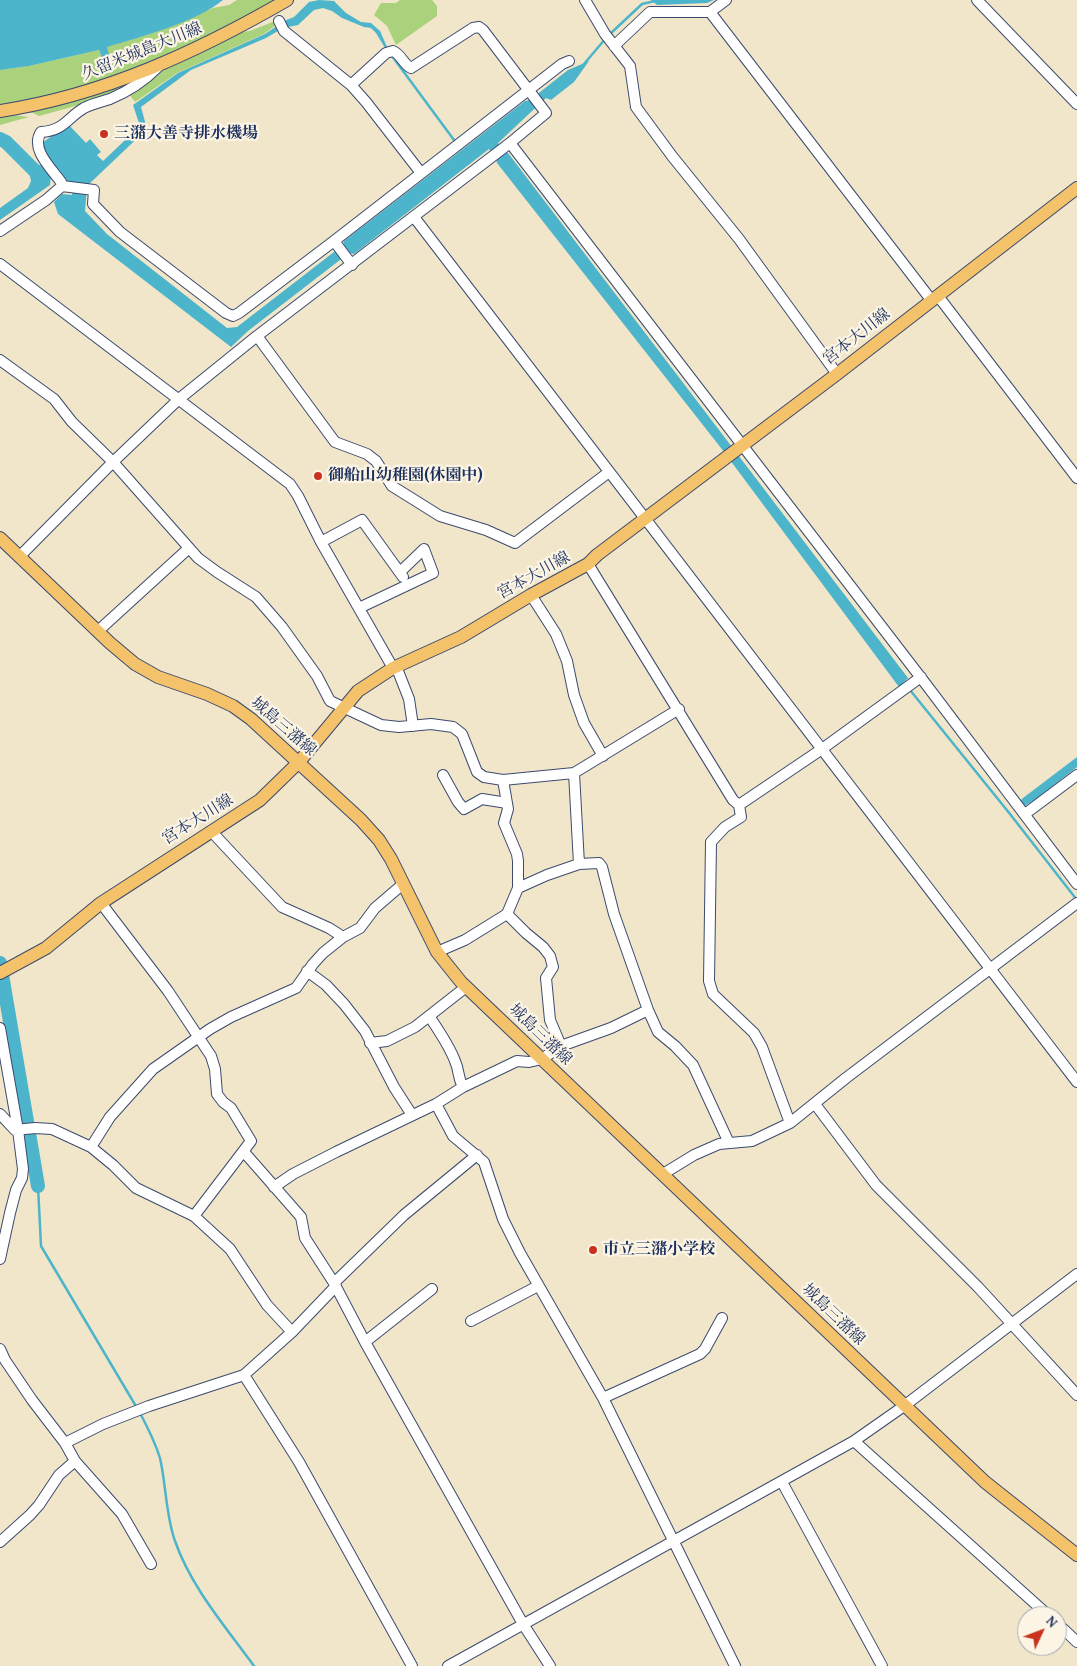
<!DOCTYPE html>
<html>
<head>
<meta charset="utf-8">
<style>
  body { margin:0 }
  #map { position:relative; width:1077px; height:1666px; overflow:hidden; background:#f1e6c9; font-family:"Gentium Book Plus",serif }
  canvas { display:block }
  .north { position:absolute; left:1017px; top:1606px; width:50px; height:50px; box-sizing:border-box; background:#fcf5e5; border:1px solid #a2a6af; border-radius:50%; rotate:47deg; font-size:14px; font-weight:700; line-height:20px; text-align:center; color:#1b2f5e }
  .north::after { content:''; display:block; margin:auto; width:18px; height:22px; background:#c8321e; clip-path:polygon(50% 0,100% 100%,50% 72%,0 100%) }
</style>
</head>
<body>
<div id="map">
<canvas width="1077" height="1666"></canvas>
<div class="north">N</div>
</div>
<script>
const ctx = document.querySelector('canvas').getContext('2d');
ctx.lineJoin = 'round';
function fill(path, color) { ctx.fillStyle = color; ctx.fill(path, 'evenodd'); }
function stroke(path, color, width, dash) { ctx.strokeStyle = color; ctx.lineWidth = width; ctx.lineCap = dash ? 'butt' : 'round'; ctx.setLineDash(dash || []); ctx.stroke(path); }
function drawText(font, color, halo, rows, align = 'center') {
  ctx.font = font + ' "Gentium Book Plus","Noto Serif JP",serif'; ctx.lineWidth = 4.5; ctx.setLineDash([]); ctx.textBaseline = 'middle'; ctx.strokeStyle = halo; ctx.fillStyle = color; for (const [text, x, y, turn = 0] of rows) {
    ctx.save(); ctx.translate(x, y); ctx.rotate((+turn || 0) * Math.PI / 180); ctx.textAlign = isNaN(turn) ? turn : align; if (halo) ctx.strokeText(text, 0, 0); ctx.fillText(text, 0, 0); ctx.restore();
  }
}
fill(new Path2D(`
  M237 0H280L196 44 77 90 0 106V70L29 66 99 50 103 61 106 47 153 33 213 8 229 5Z
  M400 0H432L437 6V16L396 45 387 26 374 15 381 3H396Z
  M275 21 276 25 264 34 177 73 135 102 128 93 151 81 166 68 206 50 240 32 250 31Z
  M128 84 108 97 39 116 33 113 22 112 72 102Z
  M13 115 29 117 0 125V116Z`), '#aad17c');
fill(new Path2D(`
  M0 0H223C196 22 141 37 107 47L110 59 103 61 99 50 29 66 0 70Z
  M319 0 334 1 346 13 361 22 371 23 380 31 388 49 385 48 376 33 371 28 364 27 342 18 332 11 323 8 314 10 298 25 283 28 266 38 191 70 141 107 147 129 87 186 85 211 107 234 227 328 237 327 343 245 344 241 525 101 530 100 568 70 589 61 574 82 551 100 546 98 498 143 505 152 508 153 908 678 899 687 721 448 497 163 496 159 489 149 354 254 349 253 248 331 231 347 58 214 54 202 62 194 72 195 73 184 51 177 50 185 0 220V208L28 188 31 181 29 172 37 164 45 167 52 162 44 148 43 142 69 125 86 143 90 139 101 152 97 155 103 161 140 126 133 105 178 73 265 34 284 21 294 17 309 2Z
  M651 0H714L707 3 657 5Z
  M1077 757V767L1036 799 1023 807 1019 802 1023 798Z`), '#4db5cb');
stroke(new Path2D(`
  M610 34 642 4 659 0
  M392 56 454 140
  M584 64 606 38
  M910 690 1010 814 1077 900
  M38 1186 41 1246 137 1408
  M140 1413C148 1428 155 1442 160 1458 166 1484 166 1517 175 1541 191 1587 225 1626 254 1666`), '#4db5cb', 2.5);
stroke(new Path2D(`
  M0 139 6 142 42 178
  M0 963 38 1186`), '#4db5cb', 14);
const minor = new Path2D(`
  M585 0 605 34 630 66 636 107 672 156 739 239 837 374
  M726 0 710 12 932 301
  M977 0 1077 104
  M279 21 284 31 351 85 366 102 421 173
  M614 46 650 12H710
  M351 85 386 53 393 51C401 54 403 64 411 68L473 28 479 27 483 30 546 113 510 143 925 683 1077 884
  M510 143 257 336 335 442 367 454 376 461 392 486 440 516 486 530 515 543 609 472
  M62 186 94 190 93 204 120 232 226 313 233 316 239 313 334 241
  M414 217 1077 1082
  M0 231 46 200 62 186 61 182C51 168 30 149 41 132 64 131 68 117 84 108 92 104 101 102 110 99 127 92 145 80 158 67
  M0 264 290 484 298 496 321 542 393 668
  M352 265 334 241 562 64 569 61
  M938 296 1077 478
  M0 360 54 399 72 422 113 462 198 558 217 572 256 597 282 627 317 676 330 701 381 725 399 727 431 724 453 727 462 734 477 772 484 777 503 780 574 773 679 709
  M321 542 362 520 403 577
  M19 557 113 462 179 399 257 336
  M588 564 733 800 739 805 741 817 725 827 711 842 709 981 713 994 754 1033 762 1047 790 1123
  M531 595 556 634 567 661 574 695 584 723 603 756
  M359 608 433 573 424 549 400 572
  M98 631 189 548
  M396 666 409 699 413 726
  M574 773 579 864
  M443 775 458 802 464 809 482 799 507 803
  M503 780 508 809 504 823 517 854 518 861V888L507 914 526 933 543 947 550 956 553 967 546 978 550 1020 561 1046
  M739 805 822 749 921 677
  M1025 814 1077 775
  M211 831 282 907 329 928 343 937
  M518 888 547 875 579 864 599 863 602 867 614 914 648 1010 658 1032 675 1046 693 1065 729 1143
  M101 903 168 991 211 1056 215 1069 217 1094 223 1102 231 1108 251 1141 194 1216
  M437 952 465 940 507 914
  M307 971 326 985 344 1004 365 1031 394 1087 412 1115
  M429 1016C439 1031 449 1045 455 1061 460 1072 457 1076 463 1087
  M0 1028 18 1130 23 1169 22 1178 16 1190 10 1213 0 1259
  M370 1043 387 1041 415 1027 466 987
  M436 1104 453 1136 484 1162 503 1219 520 1253 603 1398 735 1666
  M815 1104 876 1185 978 1287 1077 1395
  M0 1114 15 1130 35 1128 52 1129 91 1147 113 1165 136 1188 194 1216 230 1249 267 1305 292 1332
  M91 1147 110 1117 153 1069 210 1029 231 1017 296 988 313 964 323 953 343 937 360 928 375 908 403 884
  M244 1152 301 1217 305 1238 334 1283 365 1342 523 1624 550 1666
  M663 1174 694 1155 719 1144 752 1141 790 1123 846 1078 1077 903
  M274 1187 293 1174 336 1152 436 1104 463 1087 517 1061 529 1062 542 1059 561 1046 611 1028 648 1010
  M334 1283 404 1215 477 1155
  M471 1321 538 1286
  M365 1342 432 1289
  M0 1349 5 1360 32 1400 65 1443 75 1461 122 1514 151 1564
  M244 1375 299 1462 412 1666
  M603 1398 700 1354 705 1349 722 1318
  M854 1441 1049 1616
  M65 1443 103 1424 149 1406 244 1375 292 1332 336 1286
  M782 1482 882 1666
  M0 1542 30 1515 39 1505 59 1475 75 1461
  M1057 1623 1077 1642
  M448 1666 854 1441 904 1406 1077 1274`);
const major = new Path2D(`
  M0 111C104 95 197 52 287 0
  M0 538 110 643 135 664 158 677 207 694 233 706 251 719 361 820 379 840 391 859 437 952 461 982 985 1482 1077 1555
  M0 973 46 948 101 903 260 800 299 762 358 691 393 668 461 637 531 595 588 564 597 555 837 374 1077 188`);
stroke(minor, '#3b4a6e', 12);
stroke(major, '#3b4a6e', 14);
stroke(minor, '#fff', 10);
stroke(major, '#f4c26a', 12);
for (const [x, y, r, color] of [
  [104,134,5,"#c8321e"],
  [318,476,5,"#c8321e"],
  [593,1250,5,"#c8321e"]
]) { const dot = new Path2D(); dot.arc(x, y, r, 0, 2 * Math.PI); ctx.fillStyle = color; ctx.fill(dot); stroke(dot, '#fcf5e5', 2); }
drawText('16px', '#1b2f5e', '#fcf5e5', [
  ["久留米城島大川線",142,52,-22],
  ["宮本大川線",857,337,-38],
  ["宮本大川線",534,576,-29],
  ["城島三潴線",283,727,41],
  ["宮本大川線",198,820,-32],
  ["城島三潴線",540,1035,44],
  ["城島三潴線",833,1315,44]
]);
drawText('bold 16px', '#1b2f5e', '#fcf5e5', [
  ["三潴大善寺排水機場",114,134],
  ["御船山幼稚園(休園中)",328,476],
  ["市立三潴小学校",603,1250]
], 'left');
</script>
</body>
</html>
